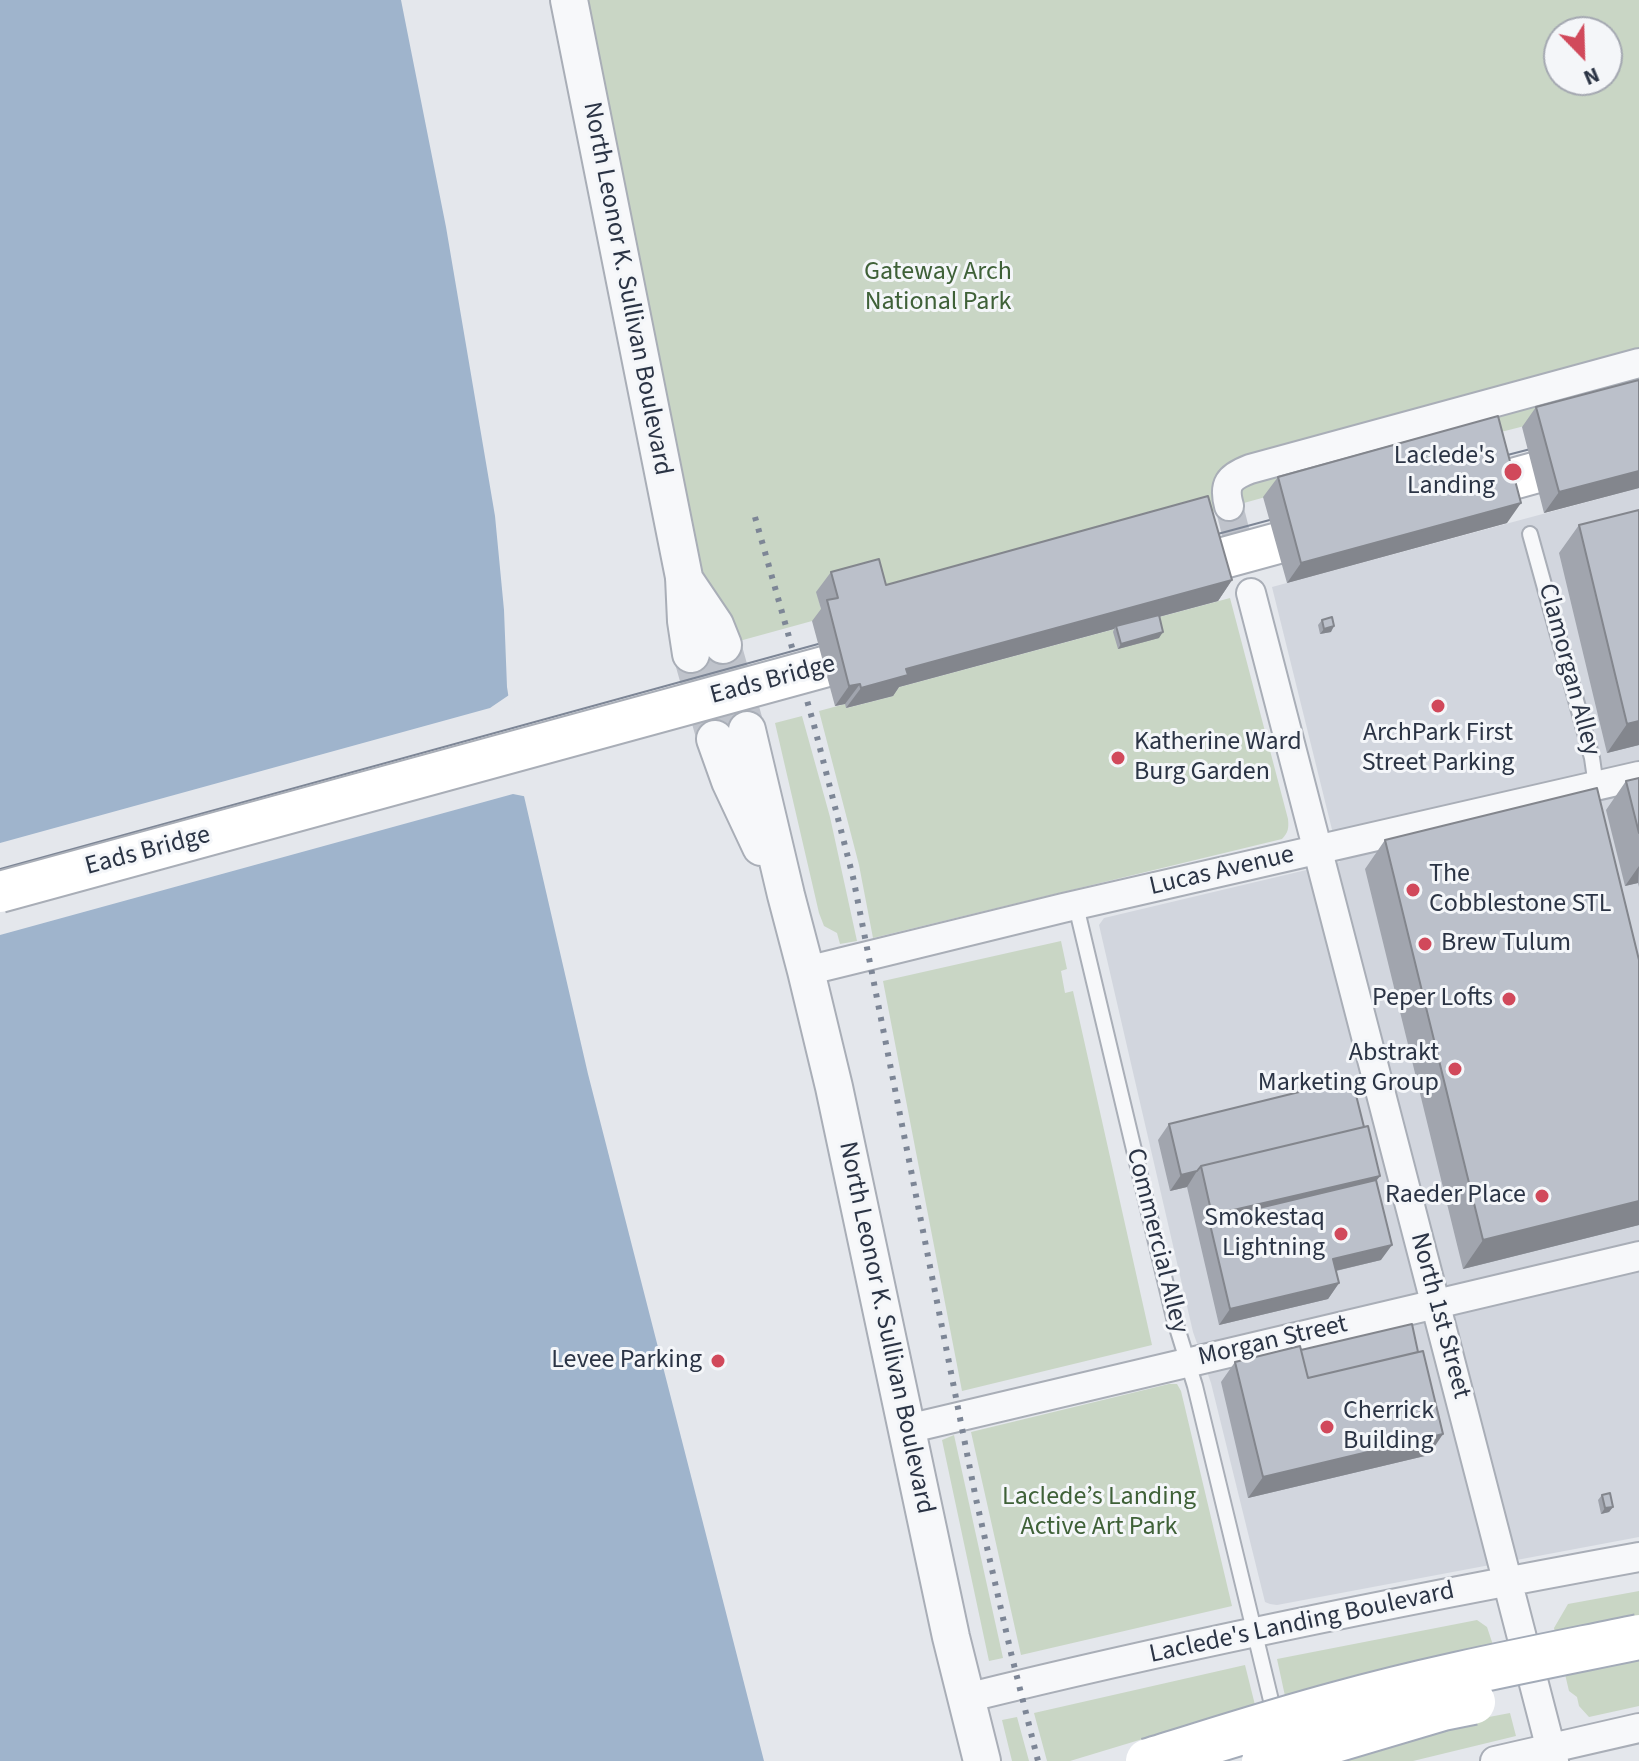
<!DOCTYPE html>
<html>
<head>
<meta charset="utf-8">
<style>
  body { margin:0 }
  #map { position:relative; width:1639px; height:1761px; overflow:hidden; background:#e4e7ec; font-family:"Source Sans 3",sans-serif }
  canvas { display:block }
  .north { position:absolute; left:1543px; top:16px; width:80px; height:80px; box-sizing:border-box; background:#f4f6f9; border:2px solid #a4a8b1; border-radius:50%; rotate:157deg; font-size:22px; font-weight:700; line-height:32px; text-align:center; color:#2b3445 }
  .north::after { content:''; display:block; margin:auto; width:28px; height:36px; background:#d1495b; clip-path:polygon(50% 0,100% 100%,50% 72%,0 100%) }
</style>
</head>
<body>
<div id="map">
<canvas width="1639" height="1761"></canvas>
<div class="north">N</div>
</div>
<script>
const ctx = document.querySelector('canvas').getContext('2d');
ctx.lineJoin = 'round';
function fill(path, color) { ctx.fillStyle = color; ctx.fill(path, 'evenodd'); }
function stroke(path, color, width, dash) { ctx.strokeStyle = color; ctx.lineWidth = width; ctx.lineCap = dash ? 'butt' : 'round'; ctx.setLineDash(dash || []); ctx.stroke(path); }
function drawText(font, color, halo, rows, align = 'center') {
  ctx.font = font + ' "Source Sans 3",sans-serif'; ctx.lineWidth = 6; ctx.setLineDash([]); ctx.textBaseline = 'middle'; ctx.strokeStyle = halo; ctx.fillStyle = color; for (const [text, x, y, turn = 0] of rows) {
    ctx.save(); ctx.translate(x, y); ctx.rotate((+turn || 0) * Math.PI / 180); ctx.textAlign = isNaN(turn) ? turn : align; if (halo) ctx.strokeText(text, 0, 0); ctx.fillText(text, 0, 0); ctx.restore();
  }
}
fill(new Path2D(`
  M1639 488V1537L1277 1605 1270 1604 1265 1602 1264 1598 1211 1383 1193 1332 1099 925 1104 918 1340 862 1272 587Z`), '#d2d6de');
fill(new Path2D(`
  M588 0H1639V397L1493 434 872 606 817 592 823 618 732 643 701 573ZM1559 32H1607V80H1559Z
  M1230 598 1288 819C1289 828 1288 833 1282 839L873 938 859 865 819 711 845 704 847 708 893 696 892 689Z
  M802 716 830 817 857 941 840 944 837 933 824 926 819 913 775 723Z
  M1061 941 1067 969 1061 971 1065 993 1073 991 1152 1345 962 1391 883 981Z
  M1169 1384H1177L1181 1391 1232 1606 1021 1655 971 1432Z
  M954 1435 1003 1658 989 1661 942 1440Z
  M1639 1591V1706L1589 1717 1579 1706 1577 1697 1569 1691 1554 1628 1568 1604Z
  M1477 1620 1487 1627 1493 1645 1412 1663 1329 1686 1328 1683 1285 1696 1277 1659Z
  M1245 1665 1255 1705 1070 1761H1047L1034 1713Z
  M1510 1713 1516 1736 1413 1761H1332L1473 1720Z
  M1017 1717 1029 1761H1012L1002 1720Z`), '#c9d6c5');
fill(new Path2D(`
  M0 0H401L446 227 495 516 504 610 507 687 524 796 588 1074 764 1761H0Z`), '#9fb4cc');
fill(new Path2D(`
  M512 693 528 797 513 794 0 935V843L490 708Z`), '#e4e7ec');
stroke(new Path2D(`
  M1229 506 1251 593`), '#bfc3cb', 28, [28, 14]);
stroke(new Path2D(`
  M723 645 747 730
  M691 654 715 739`), '#bfc3cb', 36, [36, 18]);
const service = new Path2D(`
  M1530 534 1592 758 1595 779 1593 788
  M1076 906 1174 1318 1195 1386 1275 1717`);
const minor = new Path2D(`
  M1229 506C1223 484 1229 477 1250 469L1639 363
  M1251 593 1554 1761
  M806 971 1063 908 1639 776
  M907 1429 1639 1256
  M966 1698C1188 1643 1414 1598 1639 1557
  M1495 1761 1639 1728`);
const tertiary = new Path2D(`
  M569 0 684 577 686 621 691 654
  M684 579 715 625 723 645
  M747 730 786 895 806 971 834 1087 951 1637 982 1761
  M715 739 730 781 761 847`);
stroke(service, '#a9aeb7', 18);
stroke(minor, '#a9aeb7', 32);
stroke(tertiary, '#a9aeb7', 40);
stroke(service, '#f7f8fa', 14);
stroke(minor, '#f7f8fa', 28);
stroke(tertiary, '#f7f8fa', 36);
stroke(new Path2D(`
  M1488 460 1550 444
  M1498 502 1559 485
  M1199 539 1292 514
  M1208 581 1301 555
  M0 869 840 638
  M0 909 849 678`), '#7d8696', 2);
stroke(new Path2D(`
  M755 517 814 725 853 877 976 1499 1011 1653 1038 1761`), '#7d8696', 6, [4, 8]);
const secondaryBridge = new Path2D(`
  M1462 493 1639 444
  M1172 572 1326 530
  M0 892 875 653`);
const primaryBridge = new Path2D(`
  M1148 1761C1210 1742 1272 1722 1335 1705 1435 1677 1537 1658 1639 1637
  M1264 1761 1443 1708 1473 1702`);
stroke(secondaryBridge, '#a9aeb7', 44, []);
stroke(primaryBridge, '#a3abb8', 48, []);
stroke(secondaryBridge, '#fff', 40);
stroke(primaryBridge, '#fff', 44);
fill(new Path2D(`
  M1639 380V488L1544 513 1522 427 1536 407Z
  M1278 477 1507 523 1287 583 1263 497Z
  M1639 510V745L1607 753 1559 553 1579 525Z
  M831 572 886 585 1232 580 1218 601 1159 617V638L1118 649 1113 632 1114 629 899 687 893 696 846 708 845 704 835 706 812 621 821 609 816 592Z
  M1322 620 1331 632 1320 634 1318 625Z
  M1639 778V887L1638 883 1625 886 1606 810 1626 781Z
  M1385 840 1639 960V1225L1463 1269 1365 869Z
  M1169 1124 1364 1127 1380 1176 1376 1180 1381 1260 1336 1271 1339 1283 1328 1299 1219 1325 1187 1187 1170 1191 1158 1140Z
  M1301 1350 1418 1352 1429 1455 1248 1498 1221 1382 1235 1362Z
  M1602 1495 1613 1507 1609 1512 1601 1514 1598 1500Z`), '#a1a5ae');
fill(new Path2D(`
  M1639 471V488L1544 513 1559 492Z
  M1521 503 1507 523 1287 583 1301 563Z
  M1232 580 1218 601 1117 628 1116 626 1114 629 899 687 893 696 846 708 861 688 906 669Z
  M1334 626 1331 632 1320 634 1324 629Z
  M1163 632 1159 638 1118 649 1121 644Z
  M860 684 845 704 835 706 849 686Z
  M1639 721V745L1607 753 1627 724Z
  M1639 866 1638 883 1625 886Z
  M1197 1171 1187 1187 1170 1191 1181 1175Z
  M1380 1176 1365 1196 1209 1220 1212 1215Z
  M1639 1201V1225L1463 1269 1483 1240Z
  M1392 1245 1381 1260 1322 1274 1333 1259Z
  M1339 1283 1328 1299 1219 1325 1230 1309Z
  M1443 1434 1429 1455 1248 1498 1263 1477Z
  M1613 1507 1609 1512 1601 1514 1605 1508Z`), '#83868d');
const building = new Path2D(`
  M1639 380V471L1559 492 1536 407Z
  M1498 416 1521 503 1301 563 1278 477Z
  M1208 496 1232 580 906 669 908 675 861 688 860 684 849 686 827 600 838 598 831 572 879 559 886 585Z
  M1639 510V721L1627 724 1579 525Z
  M1159 615 1163 632 1121 644 1116 626Z
  M1332 617 1334 626 1324 629 1322 620Z
  M1639 778V833L1626 781Z
  M1597 788 1639 960V1201L1483 1240 1385 840Z
  M1352 1079 1364 1127 1201 1166 1197 1171 1181 1175 1169 1124Z
  M1368 1126 1380 1176 1212 1215 1201 1166Z
  M1376 1180 1392 1245 1333 1259 1339 1283 1230 1309 1209 1220Z
  M1412 1324 1418 1352 1308 1378 1301 1350Z
  M1300 1346 1308 1378 1423 1351 1443 1434 1263 1477 1235 1362Z
  M1610 1493 1613 1507 1605 1508 1602 1495Z`);
fill(building, '#bbc0ca');
stroke(building, '#83868d', 2);
for (const [x, y, r, color] of [
  [1513,472,10,"#d1495b"],
  [1438,706,8,"#d1495b"],
  [1118,758,8,"#d1495b"],
  [1413,890,8,"#d1495b"],
  [1425,944,8,"#d1495b"],
  [1509,999,8,"#d1495b"],
  [1455,1069,8,"#d1495b"],
  [1542,1196,8,"#d1495b"],
  [1341,1234,8,"#d1495b"],
  [718,1361,8,"#d1495b"],
  [1327,1427,8,"#d1495b"]
]) { const dot = new Path2D(); dot.arc(x, y, r, 0, 2 * Math.PI); ctx.fillStyle = color; ctx.fill(dot); stroke(dot, '#f4f6f9', 3); }
drawText('26px', '#3f6138', '#f4f6f9', [
  ["Gateway Arch",938,273],
  ["National Park",938,303],
  ["Laclede’s Landing",1099,1498],
  ["Active Art Park",1099,1528]
]);
drawText('26px', '#2b3445', '#f4f6f9', [
  ["North Leonor K. Sullivan Boulevard",626,289,79],
  ["Clamorgan Alley",1568,670,75],
  ["Eads Bridge",773,681,-15],
  ["Eads Bridge",148,852,-15],
  ["Lucas Avenue",1222,872,-13],
  ["Commercial Alley",1156,1241,76],
  ["North 1st Street",1439,1316,75],
  ["North Leonor K. Sullivan Boulevard",885,1328,78],
  ["Morgan Street",1273,1342,-13],
  ["Laclede's Landing Boulevard",1302,1624,-12]
]);
drawText('26px', '#2b3445', '#f4f6f9', [
  ["Laclede's",1495,457],
  ["Landing",1495,487],
  ["ArchPark First",1438,734,"center"],
  ["Street Parking",1438,764,"center"],
  ["Katherine Ward",1134,743,"left"],
  ["Burg Garden",1134,773,"left"],
  ["The",1429,875,"left"],
  ["Cobblestone STL",1429,905,"left"],
  ["Brew Tulum",1441,944,"left"],
  ["Peper Lofts",1493,999],
  ["Abstrakt",1439,1054],
  ["Marketing Group",1439,1084],
  ["Raeder Place",1526,1196],
  ["Smokestaq",1325,1219],
  ["Lightning",1325,1249],
  ["Levee Parking",702,1361],
  ["Cherrick",1343,1412,"left"],
  ["Building",1343,1442,"left"]
], 'right');
</script>
</body>
</html>
